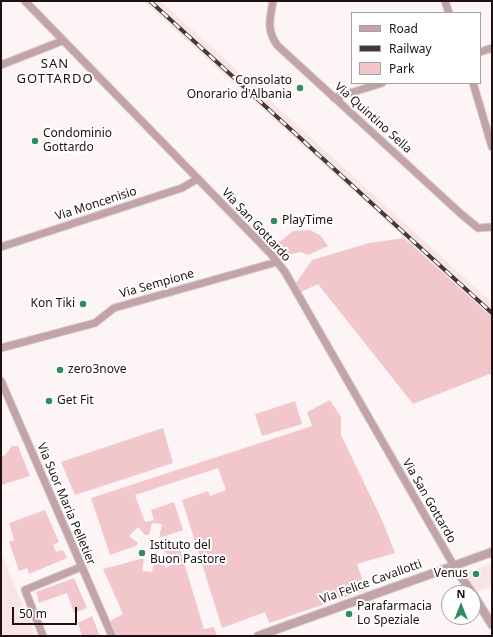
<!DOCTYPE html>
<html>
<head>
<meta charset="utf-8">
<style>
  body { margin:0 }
  #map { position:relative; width:493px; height:637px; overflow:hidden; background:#fdf4f5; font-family:"Noto Sans",sans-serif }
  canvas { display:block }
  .frame { position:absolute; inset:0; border:2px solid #1f1113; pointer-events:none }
  .legend { position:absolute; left:351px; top:12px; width:130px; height:72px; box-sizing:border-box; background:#fff; border:1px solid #a5a0a1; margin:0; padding:5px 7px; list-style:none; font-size:12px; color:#1f1113 }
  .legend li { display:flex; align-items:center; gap:8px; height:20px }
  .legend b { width:20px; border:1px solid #a5a0a1 }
  .north { position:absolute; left:441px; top:585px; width:40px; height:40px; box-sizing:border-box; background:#fff; border:1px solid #a5a0a1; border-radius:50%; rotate:0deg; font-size:11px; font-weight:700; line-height:16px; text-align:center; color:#1f1113 }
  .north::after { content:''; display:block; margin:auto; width:14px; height:18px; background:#308c62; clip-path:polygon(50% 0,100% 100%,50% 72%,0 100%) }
  .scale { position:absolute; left:12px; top:607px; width:65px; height:18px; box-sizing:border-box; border:2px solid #1f1113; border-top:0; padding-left:5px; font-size:12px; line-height:14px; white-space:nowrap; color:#1f1113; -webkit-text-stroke:3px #fff; paint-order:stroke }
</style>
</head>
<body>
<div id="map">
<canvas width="493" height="637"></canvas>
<div class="frame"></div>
<ul class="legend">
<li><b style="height:5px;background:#c2a3a7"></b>Road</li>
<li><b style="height:5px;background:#453839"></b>Railway</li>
<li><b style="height:11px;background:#f2c7cc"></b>Park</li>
</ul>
<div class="north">N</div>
<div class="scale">50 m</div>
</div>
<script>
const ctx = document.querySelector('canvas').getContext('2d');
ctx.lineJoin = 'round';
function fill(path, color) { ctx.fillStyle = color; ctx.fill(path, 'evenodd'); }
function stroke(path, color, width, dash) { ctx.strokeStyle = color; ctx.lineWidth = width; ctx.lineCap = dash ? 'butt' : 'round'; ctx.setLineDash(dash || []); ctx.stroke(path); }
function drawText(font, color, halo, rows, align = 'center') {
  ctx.font = font + ' "Noto Sans",sans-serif'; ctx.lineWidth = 4; ctx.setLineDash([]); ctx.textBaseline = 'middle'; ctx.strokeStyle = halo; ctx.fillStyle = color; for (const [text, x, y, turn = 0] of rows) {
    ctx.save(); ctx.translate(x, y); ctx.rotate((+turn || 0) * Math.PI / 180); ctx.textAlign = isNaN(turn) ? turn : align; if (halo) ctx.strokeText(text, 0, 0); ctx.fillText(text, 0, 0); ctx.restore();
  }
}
fill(new Path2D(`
  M143 1H161L492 303V317Z
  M1 553 36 636H1Z
  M492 563V587L475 592 465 573Z`), '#f9e4e6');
fill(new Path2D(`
  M310 230 320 235 328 246 308 255 300 252 287 255 277 244 293 231Z
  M404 238 492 317V373L413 404 318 284 301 292 296 283 312 260 369 243Z
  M330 400 341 417V435L382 520 395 553 357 564 366 590 269 623 265 612 222 628 182 500 208 491 210 496 226 490 218 468 135 495 145 522 154 520 151 510 174 502 183 530 159 538 162 524 152 523 149 535H145L138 527 129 536 138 543 136 546 110 555 91 498 312 426 307 412Z
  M295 401 302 424 262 436 255 414Z
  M163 428 173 463 75 495 61 462Z
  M12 446H18L30 476 1 485V457L6 454Z
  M45 510 59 542 53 545 56 552 63 550 67 558 29 574 27 568 19 571 9 542 14 540 9 523Z
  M179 546 204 629 214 627 217 636H117L110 621 123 614 103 569 141 559H144L142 571 152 572 155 558 167 568 175 559 164 551Z
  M74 578 87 608 74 613 67 593 39 603 36 592Z
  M92 616 100 636H82L78 623Z`), '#f2c7cc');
const minor = new Path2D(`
  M25 1 271 254 285 272 454 566
  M273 1C270 19 266 31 278 46L460 213 478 228 492 227
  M445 1 449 13
  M480 52 492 48
  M1 65 62 41
  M473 83 492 147
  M334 98 382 83
  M1 247 182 188 197 179
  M1 348 95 323 114 308 277 262
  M1 381 112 636
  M43 636 25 590 81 567`);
const tertiary = new Path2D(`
  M454 566 472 593
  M473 594 492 625
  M258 636 492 552`);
stroke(minor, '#d9d0d1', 9);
stroke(tertiary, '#d9d0d1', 10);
stroke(minor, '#c2a3a7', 7);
stroke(tertiary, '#c2a3a7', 8);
const rail = new Path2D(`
  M150 1 492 313`);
stroke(rail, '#453839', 4);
stroke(rail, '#fff', 2.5, [8]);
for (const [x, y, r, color] of [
  [300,88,4,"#308c62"],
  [35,141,4,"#308c62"],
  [274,221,4,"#308c62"],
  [83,304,4,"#308c62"],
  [60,370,4,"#308c62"],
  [49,401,4,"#308c62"],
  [142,553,4,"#308c62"],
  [476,574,4,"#308c62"],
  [349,614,4,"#308c62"]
]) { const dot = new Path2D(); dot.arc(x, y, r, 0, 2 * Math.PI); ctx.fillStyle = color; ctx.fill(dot); stroke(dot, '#fff', 1.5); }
drawText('12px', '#1f1113', '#fff', [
  ["Consolato",292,81,"right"],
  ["Onorario d'Albania",292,95,"right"],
  ["Condominio",43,134],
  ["Gottardo",43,148],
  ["PlayTime",282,221],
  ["Kon Tiki",75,304,"right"],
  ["zero3nove",68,370],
  ["Get Fit",57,401],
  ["Istituto del",150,546],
  ["Buon Pastore",150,560],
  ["Venus",468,574,"right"],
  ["Parafarmacia",357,607],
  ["Lo Speziale",357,621]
], 'left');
drawText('12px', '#1f1113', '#fff', [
  ["Via Quintino Sella",373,118,42],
  ["Via Moncenisio",96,204,-18],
  ["Via San Gottardo",256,225,47],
  ["Via Sempione",157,284,-16],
  ["Via San Gottardo",429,501,60],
  ["Via Suor Maria Pelletier",66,504,67],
  ["Via Felice Cavallotti",371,582,-20]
]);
ctx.letterSpacing = '1px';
drawText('13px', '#1f1113', '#fff', [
  ["SAN",55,64],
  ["GOTTARDO",55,79]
]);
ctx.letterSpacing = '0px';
</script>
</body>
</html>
